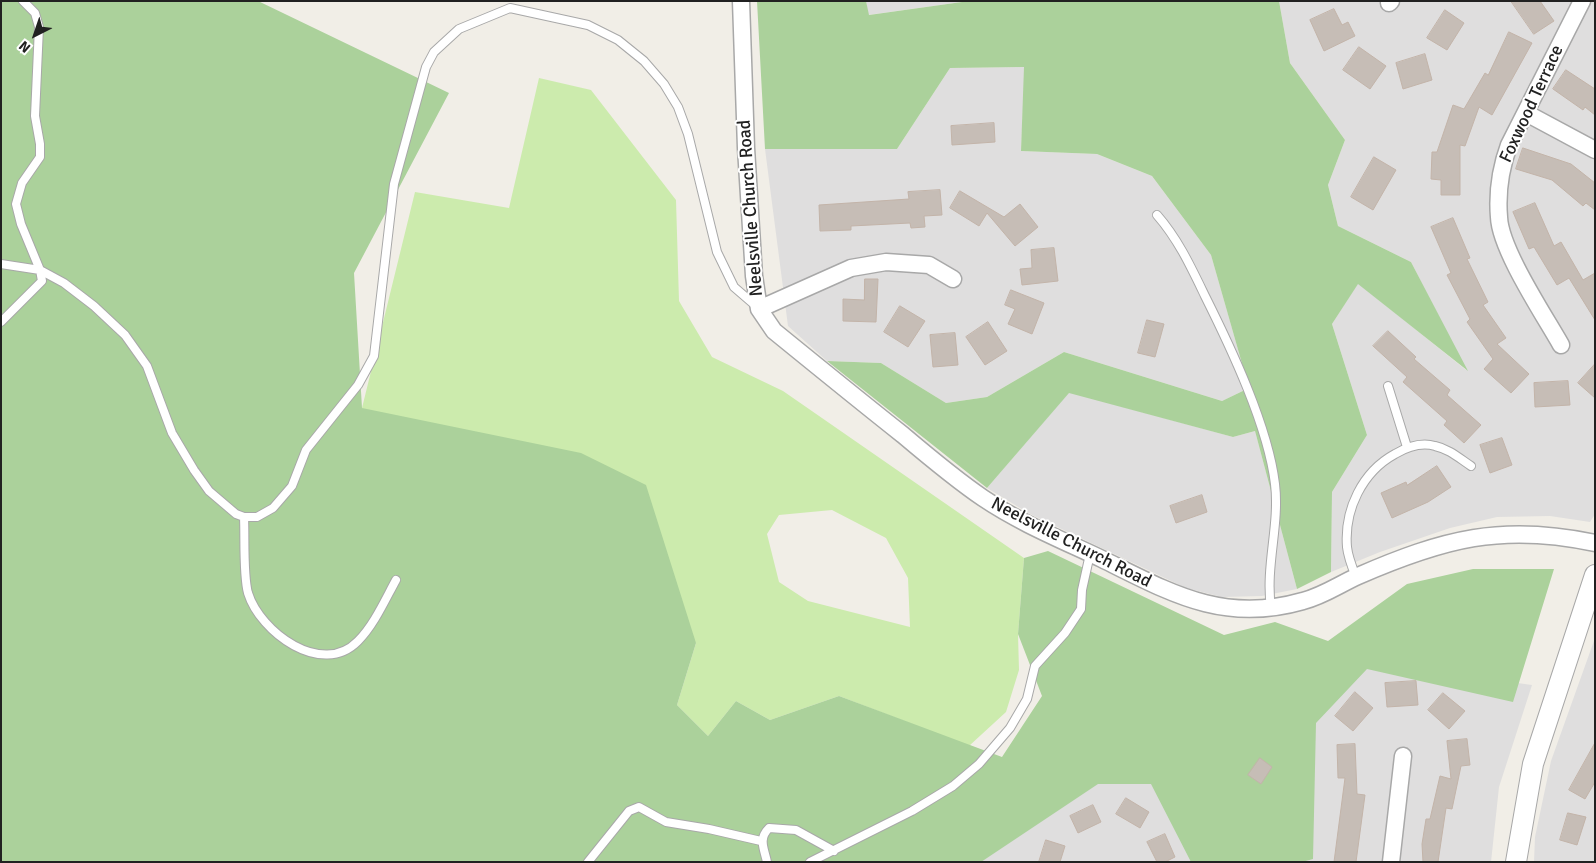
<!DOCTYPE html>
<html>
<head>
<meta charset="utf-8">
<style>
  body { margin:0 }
  #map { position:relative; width:1596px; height:863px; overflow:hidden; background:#f1eee7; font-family:Signika,sans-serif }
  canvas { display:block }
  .frame { position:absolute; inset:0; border:2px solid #212121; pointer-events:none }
  .north { position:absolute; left:10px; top:10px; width:50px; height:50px; -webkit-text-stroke:4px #fff; paint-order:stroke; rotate:221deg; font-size:14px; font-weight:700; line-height:20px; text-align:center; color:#212121 }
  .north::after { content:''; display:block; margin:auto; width:18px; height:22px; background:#212121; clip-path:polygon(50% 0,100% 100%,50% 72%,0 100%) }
</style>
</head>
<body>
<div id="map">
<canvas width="1596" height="863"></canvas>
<div class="frame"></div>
<div class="north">N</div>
</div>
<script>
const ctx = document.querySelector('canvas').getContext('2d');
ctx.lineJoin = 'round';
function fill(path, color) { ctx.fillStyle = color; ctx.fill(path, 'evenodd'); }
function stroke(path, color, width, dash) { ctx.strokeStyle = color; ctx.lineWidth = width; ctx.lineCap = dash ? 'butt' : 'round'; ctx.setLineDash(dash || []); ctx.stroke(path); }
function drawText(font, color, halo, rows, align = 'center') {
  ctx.font = font + ' Signika,sans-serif'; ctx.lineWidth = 4; ctx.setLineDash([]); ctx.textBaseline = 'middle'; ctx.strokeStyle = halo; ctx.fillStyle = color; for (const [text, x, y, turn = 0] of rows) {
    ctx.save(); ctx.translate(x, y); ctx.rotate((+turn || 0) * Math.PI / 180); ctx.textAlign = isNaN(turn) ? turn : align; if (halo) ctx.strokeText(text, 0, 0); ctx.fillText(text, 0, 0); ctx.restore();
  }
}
fill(new Path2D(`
  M866 1H969L868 15Z
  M1279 1H1595V514L1590 522 1550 516 1497 517 1450 528 1380 552 1331 572 1332 492 1367 435 1332 324 1358 283 1466 370 1411 262 1338 226 1328 185 1345 140 1290 63Z
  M1025 67 1021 151 1097 154 1152 176 1211 255 1249 388 1222 401 1064 352 987 397 946 403 881 363 827 361 788 326 765 149H897L950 68Z
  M1069 392 1233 437 1255 431 1297 589 1262 596 1222 597 1186 588 1030 514 987 488Z
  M1595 638V862H1534L1535 837 1551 761Z
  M1313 655 1532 685 1499 787 1491 862H941Z`), '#dfdede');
fill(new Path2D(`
  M539 78 591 90 676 200 679 301 712 357 783 391 1024 558 1018 634 1019 670 1006 712 969 746 839 696 770 720 736 701 708 736 677 705 696 643 362 408 415 192 509 208ZM832 510 886 538 908 578 910 627 808 601 779 582 767 534 779 515Z`), '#ccebad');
fill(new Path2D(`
  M1 1H258L449 93 354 273 362 408 581 453 646 485 696 643 677 705 708 736 736 701 770 720 839 696 1002 757 1042 696 1018 634 1024 558 1048 551 1224 635 1275 622 1328 641 1407 584 1473 569H1554L1513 702 1367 669 1316 723 1313 859 1302 862H1191L1151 784H1098L981 862H1Z
  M757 1H866L869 15 969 1H1279L1290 63 1345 140 1328 185 1338 226 1411 262 1468 371 1358 284 1332 324 1367 435 1332 492 1331 572 1297 589 1255 431 1233 437 1069 393 987 488 827 361 881 363 946 403 987 397 1064 352 1222 401 1249 388 1211 255 1152 176 1097 154 1021 151 1024 67 950 68 897 149H765Z`), '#abd19b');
const building = new Path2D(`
  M1511 1H1540L1554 21 1534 34Z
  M1334 9 1342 25 1348 22 1355 36 1324 51 1310 20Z
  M1445 10 1464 23 1447 50 1427 38Z
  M1509 32 1532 43 1492 115 1479 107 1465 146 1460 145V195H1441V180L1431 179 1432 152H1437L1453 105 1464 109 1485 73 1488 75Z
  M1359 47 1386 66 1370 89 1343 70Z
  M1425 54 1432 80 1403 89 1396 63Z
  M1566 70 1595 89V115L1585 107 1583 110 1553 89Z
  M994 123 995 142 952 145 951 126Z
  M1523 148 1571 164 1595 183V210L1586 203 1583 206 1552 180 1516 169Z
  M1374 157 1396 170 1373 210 1351 197Z
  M940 190 942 215 924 216 925 227 911 228 910 223 851 226V230L820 231 819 205 909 199 908 192Z
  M960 191 1004 217 1020 204 1038 227 1015 246 987 213 979 226 950 208Z
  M1535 203 1554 246 1561 242 1583 280 1595 273V320L1569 278 1557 285 1534 247 1529 249 1513 212Z
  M1453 218 1470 258 1467 259 1488 302 1483 305 1506 338 1497 344 1529 374 1511 393 1484 369 1493 359 1467 322 1470 319 1447 275 1451 273 1431 227Z
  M1054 248 1058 281 1022 285 1020 269 1032 268 1031 250Z
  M865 279H878L876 322 843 321V299L864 300Z
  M1011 290 1044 303 1032 334 1008 324 1015 309 1005 305Z
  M900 306 925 321 908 347 884 332Z
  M1147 320 1164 324 1155 357 1138 353Z
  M988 322 1007 351 985 365 966 337Z
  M1388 331 1416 357 1414 359 1450 390 1447 395 1481 425 1464 443 1444 425 1447 421 1403 382 1407 377 1373 346Z
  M955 333 958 365 933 367 930 335Z
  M1595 364V398L1578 383Z
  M1568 381 1570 405 1535 407 1534 383Z
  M1502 438 1512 465 1490 473 1480 445Z
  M1437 466 1451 487 1428 502 1392 518 1381 493 1406 482 1407 485Z
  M1202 495 1207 512 1176 523 1170 506Z
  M1416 681 1418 705 1387 707 1385 683Z
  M1355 692 1373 708 1353 731 1335 716Z
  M1443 693 1465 711 1449 729 1428 710Z
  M1467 739 1470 765 1461 766 1452 809 1446 808 1438 862H1423L1422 844 1426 819H1430L1440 776 1451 779 1447 741Z
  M1595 743V782L1585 799 1569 790Z
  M1355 744 1357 794 1365 795 1356 862H1334L1345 778H1338L1337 745Z
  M1260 758 1272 767 1261 784 1248 775Z
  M1126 798 1149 812 1140 828 1116 814Z
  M1093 805 1101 822 1078 833 1070 816Z
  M1568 813 1586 817 1577 845 1560 840Z
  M1165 834 1175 857 1165 862H1157L1147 842Z
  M1046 840 1065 846 1060 862H1039Z`);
fill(building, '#c6bdb6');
stroke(building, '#c3b4a9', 1);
const service = new Path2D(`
  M1157 215C1178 239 1191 267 1205 296 1231 348 1268 426 1275 484 1280 525 1265 566 1271 608
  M1 264 40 270 64 283 94 306 125 335 147 366 172 433 194 470 209 491 236 514 244 517H257L273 508 292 486 306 450 358 385 374 356 394 184 426 67 434 52 459 29 510 8 588 25 618 40 644 61 664 84 678 107 688 134 717 252 734 287 756 306
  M1 322 42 281 40 270 21 224 16 204 22 183 40 157V144L35 116 39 27 35 13 23 1
  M1388 386 1407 447
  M244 517C245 538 243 575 248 593 260 632 322 678 358 641 374 625 385 600 396 580
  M1356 577C1352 567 1348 557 1347 547 1344 510 1362 472 1395 454 1407 447 1421 442 1435 446 1449 449 1459 458 1471 466
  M588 862 629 811 639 807 666 822 709 829 761 841
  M767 862C764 848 758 839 769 828L796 830 834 851
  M810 862 912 811 953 786 979 764 1010 728 1027 699 1035 666 1065 633 1081 609 1082 590 1090 554`);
const minor = new Path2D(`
  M741 1 746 148 754 276 759 309 774 331C817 366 860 401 903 435 929 457 955 479 983 498 1020 523 1062 540 1102 559 1171 593 1223 624 1303 601 1323 596 1340 584 1358 576 1443 539 1502 523 1595 543
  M1389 3 1391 1
  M1526 113 1595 150
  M759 309 851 268 886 262 929 265 953 279
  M1561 345C1544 315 1500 249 1499 217 1497 193 1501 167 1509 145L1582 1
  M1391 862 1403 756`);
const tertiary = new Path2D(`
  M1516 862 1533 764 1595 575`);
stroke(service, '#a8a8a8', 10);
stroke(minor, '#a8a8a8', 19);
stroke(tertiary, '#a8a8a8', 22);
stroke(service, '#fff', 8);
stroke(minor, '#fff', 16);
stroke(tertiary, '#fff', 20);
drawText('18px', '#212121', '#fff', [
  ["Foxwood Terrace",1532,104,-65],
  ["Neelsville Church Road",751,208,-94],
  ["Neelsville Church Road",1071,543,27]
]);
</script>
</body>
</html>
